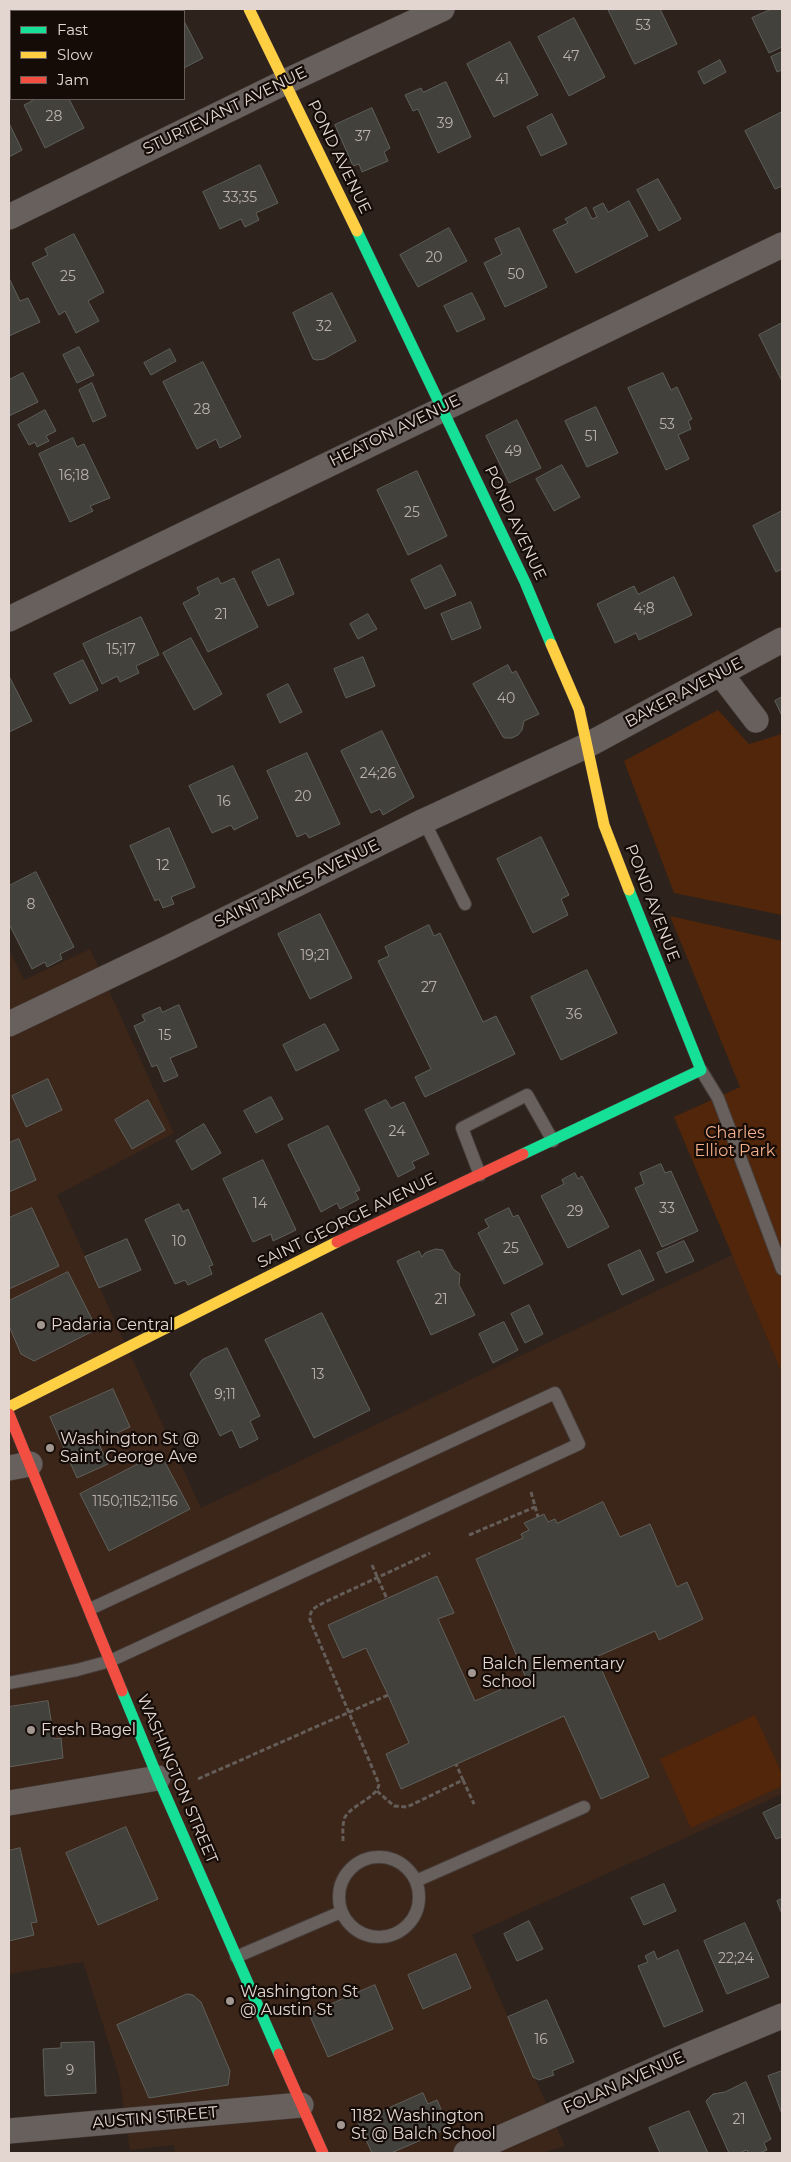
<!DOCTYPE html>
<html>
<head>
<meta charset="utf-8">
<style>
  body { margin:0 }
  #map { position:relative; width:791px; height:2162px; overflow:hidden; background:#2d221c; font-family:Montserrat,sans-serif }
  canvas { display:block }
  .frame { position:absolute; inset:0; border:10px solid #e3d6d0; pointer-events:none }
  .legend { position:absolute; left:10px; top:10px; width:175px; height:90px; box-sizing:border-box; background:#150c08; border:1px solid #675d58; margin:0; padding:6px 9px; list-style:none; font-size:15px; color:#e3d6d0 }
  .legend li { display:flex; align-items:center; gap:10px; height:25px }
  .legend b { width:25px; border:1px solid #675d58 }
</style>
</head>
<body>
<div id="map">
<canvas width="791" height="2162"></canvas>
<div class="frame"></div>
<ul class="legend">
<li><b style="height:6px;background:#16e098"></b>Fast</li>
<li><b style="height:6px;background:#ffcf43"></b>Slow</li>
<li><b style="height:6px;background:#f24e42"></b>Jam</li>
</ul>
</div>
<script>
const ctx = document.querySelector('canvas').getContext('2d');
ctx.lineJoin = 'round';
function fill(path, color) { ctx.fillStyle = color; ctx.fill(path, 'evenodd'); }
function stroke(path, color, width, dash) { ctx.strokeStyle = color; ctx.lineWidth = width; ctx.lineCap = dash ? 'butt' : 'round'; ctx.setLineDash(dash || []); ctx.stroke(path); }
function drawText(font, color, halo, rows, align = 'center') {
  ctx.font = font + ' Montserrat,sans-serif'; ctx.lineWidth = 4.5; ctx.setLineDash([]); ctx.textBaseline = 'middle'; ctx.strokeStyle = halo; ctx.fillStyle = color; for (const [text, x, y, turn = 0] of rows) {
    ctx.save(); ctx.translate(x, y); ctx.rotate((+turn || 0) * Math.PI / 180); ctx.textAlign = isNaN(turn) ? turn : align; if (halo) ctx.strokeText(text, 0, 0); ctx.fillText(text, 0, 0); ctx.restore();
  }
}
fill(new Path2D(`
  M9 949 24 980 90 949 174 1133 57 1195 201 1508 736 1253 782 1365V1794L472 1935 565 2146 542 2153H175L174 2145 130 2150 119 2076 83 1962 9 1974Z`), '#3c2519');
fill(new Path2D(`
  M718 710 749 744 782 734V915L674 893 624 761Z
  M670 916 782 941V1373L674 1117 740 1087Z
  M755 1715 782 1774V1786L691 1828 660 1759Z`), '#51260a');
const building = new Path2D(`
  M11 9H32L27 11H12Z
  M79 9H107L108 11H74Z
  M155 9H178L179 11H156Z
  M608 9H660L677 44 635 64Z
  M772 9H782V47L769 53 752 18Z
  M574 18 605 77 569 96 538 37Z
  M184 21 203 58 184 68Z
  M510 42 538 95 494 117 467 64Z
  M782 52V70L777 72 771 57Z
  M720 60 726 72 704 84 698 72Z
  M446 82 471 137 438 153 418 109 413 111 405 95 421 88 423 92Z
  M31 99H69L84 128 45 148 24 105 32 101Z
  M372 108 390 148 384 152 388 161 362 172 359 164 353 166 335 125Z
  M782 112V186L775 189 745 131Z
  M552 114 567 144 541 156 527 127Z
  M9 123 22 150 9 157Z
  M260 165 278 203 256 213 259 220 245 227 241 219 220 229 203 192Z
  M658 179 681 219 659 231 637 190Z
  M629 201 648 236 576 273 553 230 568 223 565 219 586 207 592 219 597 217 593 208 603 203 608 212Z
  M449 228 467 261 418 287 400 255Z
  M519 228 547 287 505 307 484 263 502 254 495 239Z
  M74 234 104 292 88 301 99 321 76 333 65 311 59 315 32 263 48 255 45 249Z
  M9 278 20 301 28 298 40 322 9 336Z
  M332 293 356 341 324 359 317 360 313 359 293 313Z
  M472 293 485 319 457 332 444 306Z
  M782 323V381L759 335Z
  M79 347 94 375 77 383 63 355Z
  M170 349 176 361 151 375 144 363Z
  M203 362 241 437 220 448 216 439 197 449 163 382Z
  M23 373 38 402 9 416V380Z
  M663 373 671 390 677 387 692 419 688 421 691 429 678 435 689 459 666 470 628 388Z
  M92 383 106 416 93 422 79 390Z
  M596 407 618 453 587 467 565 421Z
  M45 410 56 431 46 436 49 441 37 447 35 442 29 445 18 425Z
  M517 420 541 468 509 483 486 436Z
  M73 438 77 447 84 444 110 498 90 506 93 511 70 522 39 454Z
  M562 465 580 497 554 511 536 479Z
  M417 471 447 536 408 555 377 490Z
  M782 511V569L776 572 753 526Z
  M279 559 294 594 268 606 252 572Z
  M441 565 456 595 425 609 411 580Z
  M674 577 692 615 639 640 636 633 615 643 597 604 634 586 638 594Z
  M218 578 221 584 234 578 258 627 208 652 183 603 200 594 197 588Z
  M471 602 481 628 452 640 441 614Z
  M368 614 377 629 358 639 350 624Z
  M141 617 159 655 136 666 139 673 120 682 117 676 102 684 83 644Z
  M191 638 222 694 194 710 163 653Z
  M363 657 375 686 346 698 334 669Z
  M83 660 98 690 70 704 54 674Z
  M508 665 512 673 516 671 539 714 524 721 522 730 518 735 512 738H505L503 737 473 684Z
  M10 678 32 721 9 732V679Z
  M288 684 302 712 280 723 267 695Z
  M782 697V716L775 701Z
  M382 731 414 797 383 815 380 809 371 813 341 751Z
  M307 753 340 824 309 838 306 833 297 837 267 771Z
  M233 766 258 818 234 830 231 825 212 833 189 786Z
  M169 828 195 887 171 897 174 904 163 908 159 899 155 901 130 846Z
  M541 837 569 895 561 899 568 915 533 933 497 859Z
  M36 872 74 947 60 954 62 959 47 967 45 962 32 969 9 924V886Z
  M320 914 352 978 310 999 278 934Z
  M429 925 434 936 440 933 483 1022 496 1016 515 1054 425 1097 415 1077 431 1069 378 961 389 956 385 947Z
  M587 970 617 1033 561 1060 531 997Z
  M179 1005 197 1047 170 1058 178 1076 164 1082 157 1065 152 1067 134 1026 145 1021 142 1015 160 1007 162 1012Z
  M325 1024 339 1050 296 1071 283 1045Z
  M48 1079 62 1110 26 1127 12 1096Z
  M271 1097 283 1119 256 1133 244 1111Z
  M148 1100 165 1130 132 1149 115 1120Z
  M386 1100 391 1108 404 1102 429 1154 412 1162 415 1168 398 1177 365 1110Z
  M204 1124 221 1153 192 1170 176 1141Z
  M328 1126 360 1190 355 1192 359 1199 340 1209 337 1203 321 1212 288 1145Z
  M19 1139 36 1180 9 1192V1143Z
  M263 1160 296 1230 273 1241 271 1234 253 1242 223 1179Z
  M661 1164 665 1173 671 1171 698 1231 662 1247 635 1188 644 1184 640 1173Z
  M575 1173 578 1179 582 1176 609 1227 568 1248 541 1196 564 1184 562 1180Z
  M179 1204 183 1212 188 1209 213 1265 209 1266 212 1274 188 1285 185 1280 175 1284 145 1220Z
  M32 1208 59 1266 9 1289V1218Z
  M509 1208 513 1217 518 1215 543 1264 504 1284 478 1233 489 1227 485 1220Z
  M127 1239 141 1270 99 1288 85 1257Z
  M684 1241 694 1261 666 1273 657 1253Z
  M436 1249 443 1250 453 1269 460 1274 459 1285 475 1315 431 1335 397 1261 419 1251 422 1257 425 1253Z
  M640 1250 654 1280 622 1295 608 1265Z
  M68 1272 97 1329 34 1361 21 1354 9 1326V1301Z
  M529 1305 543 1334 525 1343 511 1314Z
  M322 1313 370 1410 314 1438 265 1340Z
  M504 1322 518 1350 493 1363 479 1334Z
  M227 1348 260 1416 250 1421 258 1439 240 1448 232 1430 220 1436 190 1374 202 1360Z
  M113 1389 130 1427 98 1442 108 1464 77 1478 50 1417Z
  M160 1453 190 1509 109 1551 80 1494Z
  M603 1502 620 1537 650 1524 677 1587 687 1582 703 1619 659 1640 655 1631 596 1657 649 1777 601 1799 564 1716 401 1789 386 1754 409 1743 388 1695 366 1648 343 1658 328 1625 437 1576 454 1613 438 1619 475 1701 526 1678 476 1559 523 1538 521 1534 529 1530 524 1523 544 1514 548 1522 555 1519 557 1523Z
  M48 1701 54 1739 61 1738 63 1758 9 1767V1707Z
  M782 1804V1837L776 1839 763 1813Z
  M126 1827 158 1899 98 1925 66 1853Z
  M20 1848 37 1922 31 1923 34 1935 9 1941V1851Z
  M664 1884 676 1911 644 1925 631 1898Z
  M782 1899V1914L777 1901Z
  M529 1921 543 1949 517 1961 504 1934Z
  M745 1923 769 1977 727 1994 704 1941Z
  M678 1950 703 2011 664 2027 638 1966 648 1962 645 1956 654 1951 657 1959Z
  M456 1954 471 1988 423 2009 408 1975Z
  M375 1985 393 2029 328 2057 309 2014Z
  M187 1994 193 1995 201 2002 230 2071 228 2085 149 2098 117 2025Z
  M547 2000 574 2062 552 2071 554 2075 539 2080 533 2077 508 2017Z
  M94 2042 96 2093 45 2096 43 2049 61 2048V2043Z
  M782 2071V2114L768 2076Z
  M746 2082 771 2139 764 2143 767 2150 759 2153H748L747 2150 739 2153H729L706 2101 713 2094 725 2092Z
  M423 2093 428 2104 437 2100 449 2128 391 2153H372L358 2122Z
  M689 2111 708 2153H660L649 2128Z`);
fill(building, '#42413c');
stroke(building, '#5f605b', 1);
const lane = new Path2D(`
  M424 821 465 904
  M701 1070 718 1098 782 1269
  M480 1175 462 1128 527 1095 553 1141
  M9 1683 77 1670 110 1661 579 1444 555 1393 90 1609
  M339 1897a40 40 0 1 1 80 0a40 40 0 1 1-80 0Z
  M416 1881 584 1807
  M236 1957 341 1912`);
const street = new Path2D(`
  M9 217 285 82 442 9
  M9 619 782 245
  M720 673 756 720
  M9 1024 170 947 424 821 586 746 782 640
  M9 1468 30 1464
  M9 1803 158 1778
  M9 2131 301 2105
  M466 2153 693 2053 782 2016`);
const fast = new Path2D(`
  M357 231 525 582 551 644
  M523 1154 701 1070 629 890
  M122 1691 158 1778 279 2054`);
const slow = new Path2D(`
  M249 9 357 231
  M551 644 579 709 604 825 629 890
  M9 1407 337 1242`);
const jam = new Path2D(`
  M337 1242 523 1154
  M9 1414 122 1691
  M279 2054 323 2153`);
stroke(lane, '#463c38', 14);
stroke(street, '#463c38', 26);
stroke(fast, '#463c38', 12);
stroke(slow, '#463c38', 12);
stroke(jam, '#463c38', 12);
stroke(new Path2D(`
  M531 1492 538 1517
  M469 1535 535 1507
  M372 1565 387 1599
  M198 1779 388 1695
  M463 1780 474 1804
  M377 1791 394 1806 407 1807 463 1780 456 1764
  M343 1841C343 1833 342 1824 345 1817 352 1805 378 1797 379 1784L310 1620C309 1609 316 1607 325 1602L430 1553`), '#645d58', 3, [5, 2.5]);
stroke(lane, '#68605c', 12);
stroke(street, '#68605c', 25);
stroke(fast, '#16e098', 11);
stroke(slow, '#ffcf43', 11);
stroke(jam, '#f24e42', 11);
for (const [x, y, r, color] of [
  [41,1325,5,"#a39791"],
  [50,1448,5,"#a39791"],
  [472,1673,5,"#a39791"],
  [31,1730,5,"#a39791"],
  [230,2001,5,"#a39791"],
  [341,2125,5,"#a39791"]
]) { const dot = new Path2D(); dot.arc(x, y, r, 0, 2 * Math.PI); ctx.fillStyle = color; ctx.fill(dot); stroke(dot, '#150c08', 2); }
drawText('14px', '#bbb1ab', null, [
  ["53",643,26],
  ["47",571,57],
  ["41",502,80],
  ["28",54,117],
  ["39",445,124],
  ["37",363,137],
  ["33;35",240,198],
  ["20",434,258],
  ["50",516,275],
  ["25",68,277],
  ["32",324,327],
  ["28",202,410],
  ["53",667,425],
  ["51",591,437],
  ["49",513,452],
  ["16;18",74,476],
  ["25",412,513],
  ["4;8",644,609],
  ["21",221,615],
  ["15;17",121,650],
  ["40",506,699],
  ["24;26",378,774],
  ["20",303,797],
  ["16",224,802],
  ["12",163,866],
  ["8",31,905],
  ["19;21",315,956],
  ["27",429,988],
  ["36",574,1015],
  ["15",165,1036],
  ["24",397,1132],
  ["14",260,1204],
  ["33",667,1209],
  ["29",575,1212],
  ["10",179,1242],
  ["25",511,1249],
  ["21",441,1300],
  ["13",318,1375],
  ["9;11",225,1395],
  ["1150;1152;1156",135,1502],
  ["22;24",736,1959],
  ["16",541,2040],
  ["9",70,2071],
  ["21",739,2120]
]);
drawText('16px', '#e3d6d0', '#150c08', [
  ["STURTEVANT AVENUE",225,111,-26],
  ["POND AVENUE",339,157,64],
  ["HEATON AVENUE",395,431,-26],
  ["POND AVENUE",515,523,65],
  ["BAKER AVENUE",684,693,-28],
  ["SAINT JAMES AVENUE",297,884,-26],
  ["POND AVENUE",652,903,69],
  ["SAINT GEORGE AVENUE",347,1221,-26],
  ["WASHINGTON STREET",177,1779,67],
  ["FOLAN AVENUE",624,2083,-24],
  ["AUSTIN STREET",155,2118,-5]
]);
drawText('16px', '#f3ae8a', '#150c08', [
  ["Charles",735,1133],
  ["Elliot Park",735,1151]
]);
drawText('16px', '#e3d6d0', '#150c08', [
  ["Padaria Central",51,1325],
  ["Washington St @",60,1439],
  ["Saint George Ave",60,1457],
  ["Balch Elementary",482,1664],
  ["School",482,1682],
  ["Fresh Bagel",41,1730],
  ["Washington St",240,1992],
  ["@ Austin St",240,2010],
  ["1182 Washington",351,2116],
  ["St @ Balch School",351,2134]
], 'left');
</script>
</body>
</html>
